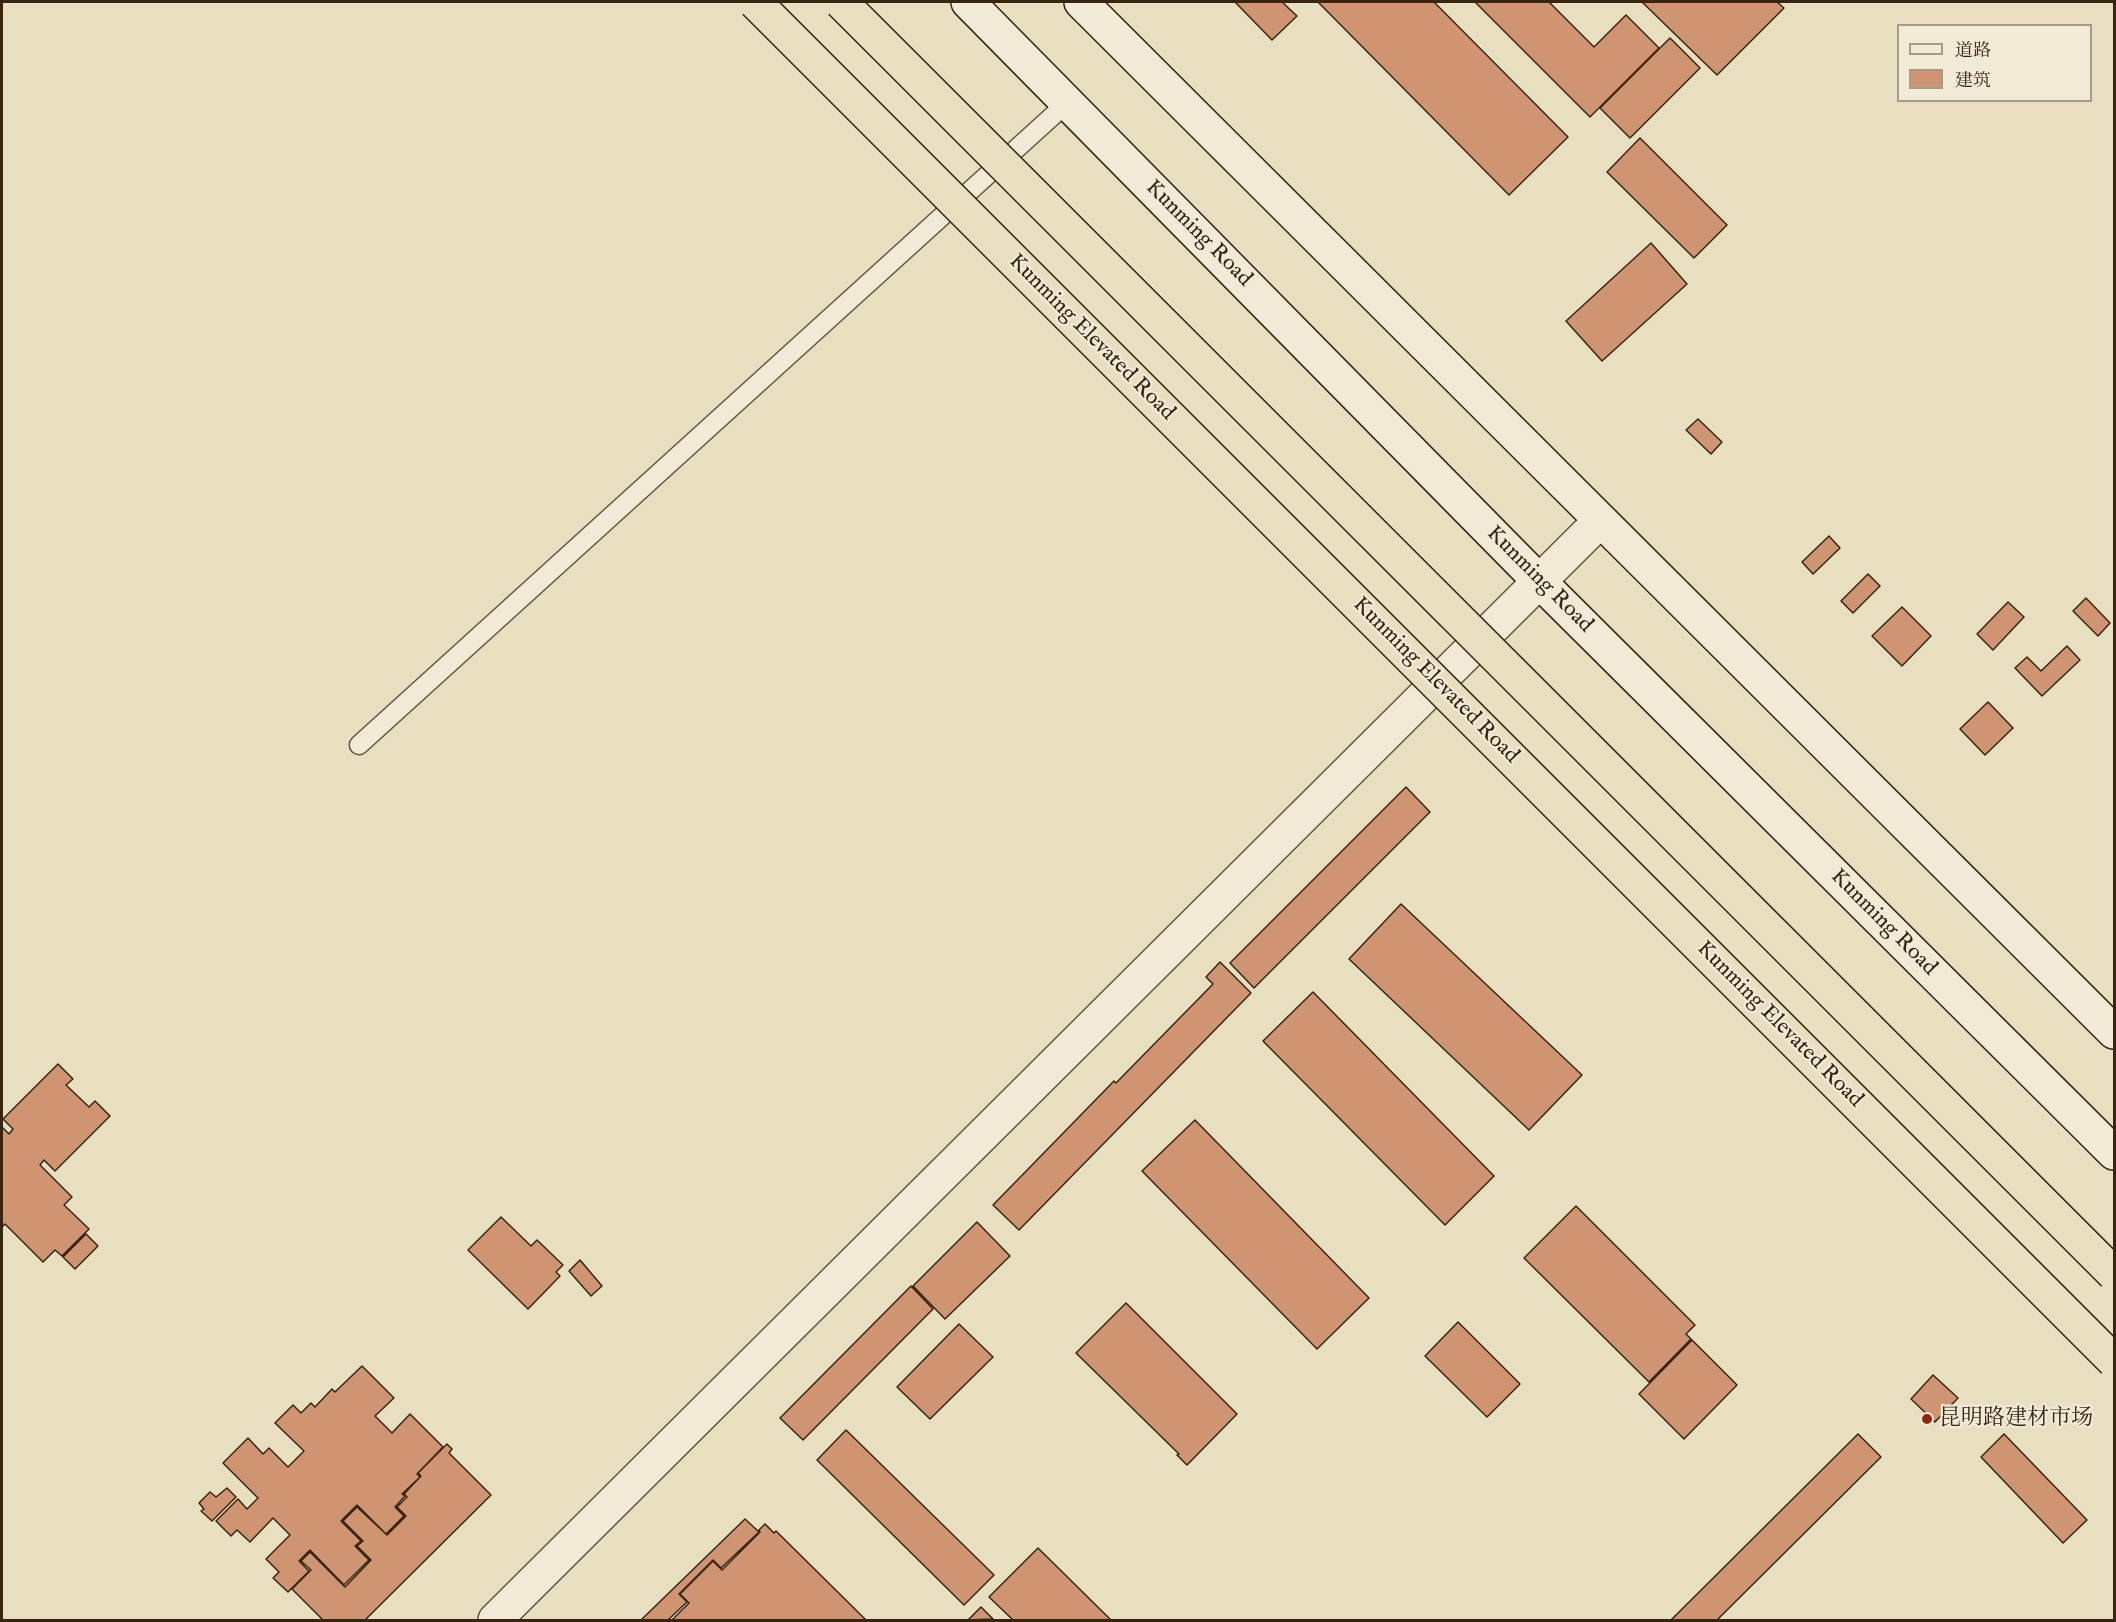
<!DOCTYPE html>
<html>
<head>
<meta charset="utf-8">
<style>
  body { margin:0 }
  #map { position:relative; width:2116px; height:1622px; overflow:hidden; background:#e8dfc1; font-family:"IM FELL English","Noto Serif SC",serif }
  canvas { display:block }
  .frame { position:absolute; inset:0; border:3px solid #392412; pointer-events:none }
  .legend { position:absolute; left:1897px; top:24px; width:195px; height:78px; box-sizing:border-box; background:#f0ead7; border:2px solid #a79b88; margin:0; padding:8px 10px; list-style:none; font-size:18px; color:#392412 }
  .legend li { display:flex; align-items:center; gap:12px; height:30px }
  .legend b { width:30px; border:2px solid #a79b88 }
</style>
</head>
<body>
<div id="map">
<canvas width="2116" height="1622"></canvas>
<div class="frame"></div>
<ul class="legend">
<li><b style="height:8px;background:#f0ead7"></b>道路</li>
<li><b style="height:16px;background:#cf9471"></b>建筑</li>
</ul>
</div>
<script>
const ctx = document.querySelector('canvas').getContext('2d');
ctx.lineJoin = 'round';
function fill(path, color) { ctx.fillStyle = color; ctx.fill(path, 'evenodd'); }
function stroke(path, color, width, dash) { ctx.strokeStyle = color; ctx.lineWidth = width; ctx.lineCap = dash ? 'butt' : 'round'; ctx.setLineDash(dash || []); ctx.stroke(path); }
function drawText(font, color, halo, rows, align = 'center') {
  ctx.font = font + ' "IM FELL English","Noto Serif SC",serif'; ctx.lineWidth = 4.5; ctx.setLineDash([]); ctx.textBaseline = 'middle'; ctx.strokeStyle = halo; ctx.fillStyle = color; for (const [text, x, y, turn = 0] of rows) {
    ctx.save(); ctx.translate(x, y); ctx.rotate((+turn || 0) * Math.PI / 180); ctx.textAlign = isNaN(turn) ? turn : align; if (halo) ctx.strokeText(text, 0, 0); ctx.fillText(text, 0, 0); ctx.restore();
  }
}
const building = new Path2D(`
  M1235 2H1282L1297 16 1272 40Z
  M1318 2H1434L1568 137 1509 195Z
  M1475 2H1549L1594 47 1626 15 1659 48 1590 117Z
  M1642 2H1777L1784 8 1717 75Z
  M1670 38 1700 68 1630 138 1600 108Z
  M1640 138 1727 225 1694 258 1607 172Z
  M1651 243 1687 284 1602 361 1566 321Z
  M1698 419 1722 442 1711 454 1686 430Z
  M1829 536 1840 548 1813 574 1802 562Z
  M1868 574 1880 586 1853 613 1841 601Z
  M2086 598 2110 623 2098 636 2073 611Z
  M2008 602 2024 617 1993 650 1977 634Z
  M1902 607 1931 636 1902 666 1872 636Z
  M2067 646 2080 660 2042 696 2015 668 2027 657 2041 671Z
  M1988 702 2013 728 1985 755 1960 729Z
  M1406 787 1430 812 1254 988 1230 963Z
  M1401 904 1582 1075 1529 1130 1349 959Z
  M1220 962 1251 993 1019 1230 993 1205 1114 1081 1116 1083 1213 984 1206 977Z
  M1313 992 1494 1176 1445 1225 1263 1041Z
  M58 1064 73 1079 66 1085 89 1107 95 1101 110 1116 55 1171 44 1160 40 1165 72 1197 64 1205 89 1229 62 1256 55 1250 43 1262 5 1224 2 1227V1127L9 1134 13 1129 3 1119Z
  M1195 1120 1369 1298 1317 1349 1142 1171Z
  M1576 1206 1695 1325 1686 1334 1691 1339 1649 1382 1524 1258Z
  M501 1217 531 1246 537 1240 563 1265 556 1272 560 1276 528 1309 468 1250Z
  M977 1222 1010 1256 945 1319 913 1286Z
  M86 1234 98 1246 75 1269 63 1257Z
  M580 1260 602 1286 591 1296 569 1271Z
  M911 1286 933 1309 803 1440 780 1418Z
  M1126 1303 1237 1414 1187 1465 1177 1455 1179 1454 1076 1353Z
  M1458 1322 1520 1384 1487 1417 1425 1356Z
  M959 1324 993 1357 930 1419 897 1387Z
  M1692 1340 1737 1385 1684 1439 1639 1394Z
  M362 1366 394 1398 375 1416 392 1433 410 1414 443 1447 417 1474 420 1477 402 1494 405 1496 395 1507 404 1516 386 1534 357 1505 341 1521 361 1541 355 1546 369 1560 344 1585 310 1550 299 1561 309 1571 288 1592 273 1578 279 1572 266 1559 290 1535 273 1518 250 1542 237 1530 231 1536 216 1521 238 1499 247 1509 258 1498 223 1463 248 1438 263 1454 269 1448 288 1467 304 1451 275 1423 293 1405 301 1413 311 1403 315 1407 332 1389 335 1392Z
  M1933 1375 1958 1398 1935 1422 1911 1399Z
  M846 1430 994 1575 964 1605 817 1460Z
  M1858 1434 1881 1457 1717 1620H1671Z
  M2004 1434 2087 1520 2063 1543 1981 1457Z
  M447 1444 452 1449 449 1453 491 1495 365 1620H323L292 1589 311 1570 301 1561 310 1552 345 1587 371 1560 357 1546 363 1541 343 1521 357 1507 387 1535 406 1516 397 1507 407 1497 404 1494 421 1476 418 1473Z
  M227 1488 236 1497 212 1521 201 1511 204 1509 199 1503 210 1492 216 1497Z
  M745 1519 759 1532 721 1568 713 1560 679 1594 687 1602 668 1620H641Z
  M765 1524 774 1533 776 1531 866 1620H672L689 1603 680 1594 713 1561 722 1570 760 1532 759 1530Z
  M1038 1548 1111 1620H1013L989 1597Z
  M981 1607 993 1619 968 1620Z`);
fill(building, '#cf9471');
stroke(building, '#392412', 1.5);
const service = new Path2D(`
  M359 745 1068 102`);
const tertiary = new Path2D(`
  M495 1620 1600 521`);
const secondary = new Path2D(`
  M968 2 1539 581 2114 1153
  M1081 2 2114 1032`);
stroke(service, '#65533e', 21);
stroke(tertiary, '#65533e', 36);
stroke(secondary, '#392412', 36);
stroke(service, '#f0ead7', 18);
stroke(tertiary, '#f0ead7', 33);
stroke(secondary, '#f0ead7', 33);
const trunkBridge = new Path2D(`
  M755 2 2114 1361
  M841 2 2114 1274`);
stroke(trunkBridge, '#392412', 36, []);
stroke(trunkBridge, '#e8dfc1', 33);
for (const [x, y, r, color] of [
  [1927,1419,6,"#8f2418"]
]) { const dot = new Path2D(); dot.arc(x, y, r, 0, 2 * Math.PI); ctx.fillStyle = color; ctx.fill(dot); stroke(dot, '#f0ead7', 2); }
drawText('22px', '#392412', '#f0ead7', [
  ["Kunming Road",1198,234,45],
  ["Kunming Elevated Road",1091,338,45],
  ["Kunming Road",1539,580,45],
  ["Kunming Elevated Road",1435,681,45],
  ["Kunming Road",1883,923,45],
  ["Kunming Elevated Road",1779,1025,45]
]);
drawText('22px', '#392412', '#f0ead7', [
  ["昆明路建材市场",1939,1419]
], 'left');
</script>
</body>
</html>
